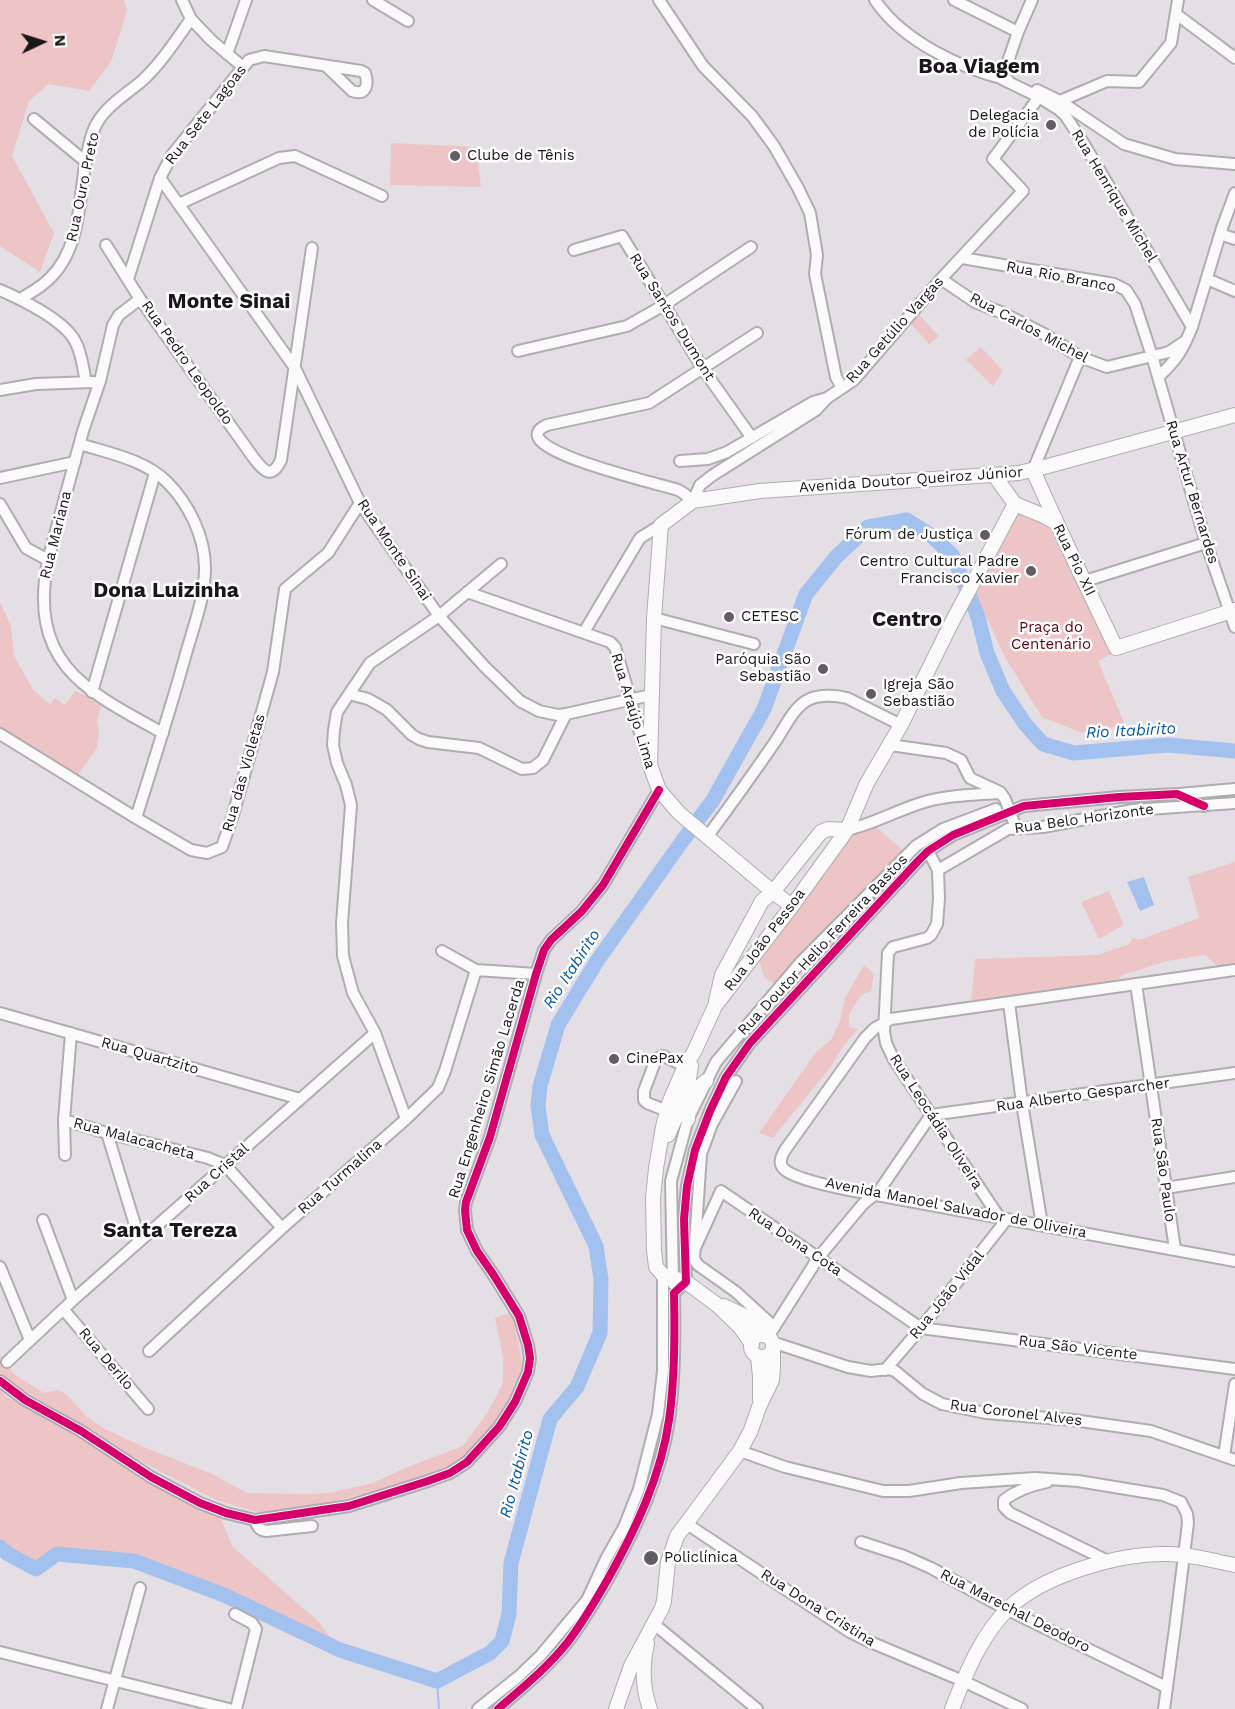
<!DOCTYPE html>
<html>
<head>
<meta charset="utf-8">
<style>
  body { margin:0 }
  #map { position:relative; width:1235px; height:1709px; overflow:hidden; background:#e4dfe5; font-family:"Work Sans",sans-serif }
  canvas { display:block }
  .north { position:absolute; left:12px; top:12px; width:60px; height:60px; -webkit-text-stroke:4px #fff; paint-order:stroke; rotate:86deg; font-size:16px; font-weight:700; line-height:24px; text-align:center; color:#1a171b }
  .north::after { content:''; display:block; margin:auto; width:21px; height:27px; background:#1a171b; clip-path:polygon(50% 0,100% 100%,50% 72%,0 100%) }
</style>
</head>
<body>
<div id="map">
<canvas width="1235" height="1709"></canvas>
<div class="north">N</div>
</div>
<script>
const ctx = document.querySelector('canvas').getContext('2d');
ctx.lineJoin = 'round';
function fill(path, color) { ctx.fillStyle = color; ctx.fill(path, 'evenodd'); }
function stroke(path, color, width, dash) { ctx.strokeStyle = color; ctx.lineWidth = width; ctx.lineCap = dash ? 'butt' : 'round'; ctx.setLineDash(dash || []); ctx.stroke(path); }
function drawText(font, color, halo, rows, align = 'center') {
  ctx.font = font + ' "Work Sans",sans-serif'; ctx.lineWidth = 5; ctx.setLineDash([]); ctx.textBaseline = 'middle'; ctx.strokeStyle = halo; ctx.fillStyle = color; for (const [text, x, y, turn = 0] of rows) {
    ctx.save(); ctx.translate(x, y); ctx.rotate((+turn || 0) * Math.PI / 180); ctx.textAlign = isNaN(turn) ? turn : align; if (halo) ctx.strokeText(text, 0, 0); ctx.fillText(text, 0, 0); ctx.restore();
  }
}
fill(new Path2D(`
  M0 0H124L127 11 111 62 89 91 49 84 29 101 12 156 54 233 40 272 0 246Z
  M391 143 476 147 481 187 390 185Z
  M919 315 939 336 929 344 910 323Z
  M981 347 1003 371 993 386 966 360Z
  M1019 511 1052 528 1114 653 1098 661 1125 725 1082 733 1042 717 1006 659 975 593Z
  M0 602 11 626 14 656 34 691 50 704 55 698 65 705 75 691 102 702 97 722 99 732 97 748 77 776 0 729Z
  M876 827 905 852 774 984 764 977 759 958 847 837Z
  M1235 862V967L1221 969 1205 955 1167 961 1123 975 1118 979 1086 986 971 1003 975 959 1098 955 1129 944 1133 938 1139 940 1199 918 1188 877Z
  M1109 891 1124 925 1099 939 1081 902Z
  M864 965 874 974 871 991 861 995 849 1015V1027L858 1029 845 1044 829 1069 773 1138 759 1133 817 1051 831 1040 840 1021 845 998Z
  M512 1312 524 1372 497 1422 466 1460 439 1475 315 1506 263 1514 216 1500 122 1452 61 1412 18 1387 0 1373V1356L15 1375 44 1393 58 1390 66 1394 87 1417 105 1429 144 1447 212 1474 247 1493 308 1494 329 1493 373 1483 405 1468 463 1446 488 1412 503 1383V1358L495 1318Z
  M0 1389 5 1396 81 1437 151 1481 221 1518 232 1546 318 1621 340 1650 224 1595 134 1561 57 1554 36 1569 8 1554 0 1547Z`), '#eec5c6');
fill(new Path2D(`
  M1144 877 1154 905 1140 911 1127 882Z`), '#a3c1ef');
stroke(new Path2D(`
  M437 1681 439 1709`), '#a3c1ef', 2);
stroke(new Path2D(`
  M0 1547 8 1554 36 1569 57 1554 134 1561 224 1595 340 1650 437 1681 490 1653 502 1641 509 1614 511 1563 550 1419 577 1387 600 1333 601 1279 596 1246 542 1135 538 1106 540 1086 558 1025 597 961 683 840 713 800 764 709 806 594 836 557 868 527 907 520 932 536 953 556 978 617 987 653 1003 691 1025 724 1043 744 1074 753 1168 745 1235 751`), '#a3c1ef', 15);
const minor = new Path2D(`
  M182 0 191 19 211 40 243 67
  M373 0 408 21
  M659 0 703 66 752 116 774 146 798 188 810 213 817 255 815 274 836 377 842 388
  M875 0C902 41 962 69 1008 80
  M954 0 1018 32
  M1032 0 1018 32 1002 79 1039 97 1058 109 1065 115 1084 144 1192 327C1183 350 1176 361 1158 377
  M1176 14 1235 58
  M227 54 246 0
  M1037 90 1060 101 1124 144 1175 159 1235 164
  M1060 101 1107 81 1139 82 1171 43 1178 0
  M34 119 86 162
  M160 178 295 368 360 503 439 616 484 666 520 701 539 711 558 715 566 714 651 695
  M179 204 279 158 295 156 382 196
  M1220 234 1235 239
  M106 245 140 299 253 457C263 470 271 481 281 460L312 248
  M574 250 622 236 703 369 752 438
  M962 258 1114 284 1126 290 1135 304 1152 356 1206 543 1235 627
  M128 279 160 178 172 155 249 60 264 56 361 71 365 73C369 85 366 96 352 91L326 66
  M941 279 975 302 1003 313 1044 334 1080 357 1107 367 1169 352 1184 342
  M1207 279 1235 291
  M0 290C21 299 64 320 75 341 82 353 83 369 86 382
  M20 299C30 293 42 287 50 278 78 251 79 208 84 172 87 156 89 137 97 123 107 105 128 93 143 80 162 62 176 40 191 19
  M140 299 119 315 113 325 100 381 83 431 48 560C28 663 84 690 163 733
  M1192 327 1222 228 1235 193
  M757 333 649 403 547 425C496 448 669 486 678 490 683 492 688 497 693 501L700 485 713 475 816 410 827 398 854 380 941 279 1023 191 993 159 1039 97
  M518 351 627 326 664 305 751 247
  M0 390 36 384 93 382
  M80 444C109 453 145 460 167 482 189 504 205 537 205 568 205 598 193 628 185 657 170 711 153 764 136 818
  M680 461 708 459 727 452 813 402 827 398
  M1033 470 1080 357
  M0 478 75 462
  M0 504 26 548 48 560
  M1085 581 1206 543
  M467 592 610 642 615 647 648 760
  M654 618 754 644
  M584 632 640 538 661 525
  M92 692 155 473
  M349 694 368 699 377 704 387 710 412 735 419 739 428 742 479 748 522 769 533 768 543 760 566 714
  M0 734 136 818 191 850 207 853 222 847 233 815 273 672 285 589 328 553 360 503
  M890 745 946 753 961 760 970 778 1000 792 1005 799 1016 828
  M1179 794 1235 789
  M847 830C873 824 896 811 921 803 946 795 974 795 999 793
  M707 837C730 806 753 774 775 742 784 729 792 710 806 701 817 694 835 695 847 698L901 725
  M928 851 938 870 939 899 937 924 931 935 927 938 897 946 893 947 888 953 884 1031 886 1043 893 1058 999 1217
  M938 870 1008 829 1043 827 1133 810 1235 803
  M442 951 476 970 536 974
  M1235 970 891 1019 875 1028 865 1038 785 1150C782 1155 778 1162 783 1168 791 1178 830 1186 844 1189L1235 1261
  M1136 984 1175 1249
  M1009 1003 1022 1103 1042 1225
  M0 1013 300 1099
  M736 1081 712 1124 701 1154 694 1259 698 1265 736 1292 774 1327
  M667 1111 647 1103 644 1100V1091L656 1059 663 1056 685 1066
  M406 1119 375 1033 353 993 343 956 342 923 351 805 346 785 337 763 333 745 334 730 337 712 370 663 439 616 501 564
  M64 1120 107 1133 208 1158 225 1165 282 1228
  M107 1133 140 1241
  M65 1155 64 1120 71 1033
  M1166 1188 1235 1177
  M43 1220 73 1300
  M695 1248 721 1191 921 1328 1235 1369
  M0 1267 30 1340
  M673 1284 671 1181 688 1119 716 1062 800 963 916 846 943 829 996 809
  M63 1309 148 1409
  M768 1337 818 1258 863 1204 879 1191 931 1115 1235 1073
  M772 1342 848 1367 871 1371 889 1369 895 1371 923 1394 942 1404 986 1413 1073 1420 1151 1431 1235 1460
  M149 1351 282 1228 406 1119 438 1088 445 1071 476 970
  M7 1362 73 1300 375 1033
  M885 1370 921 1328 1007 1219
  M0 1381 25 1400 81 1431 151 1477 200 1503 226 1513 255 1520 349 1506 428 1481 450 1473 467 1462 499 1427 515 1402 528 1372 530 1358 528 1345 519 1316 493 1274 477 1251 467 1230 465 1210 466 1202 490 1137 536 974 544 950 551 940 582 911 603 885 659 790
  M740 1451 785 1467 883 1491H909L961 1483 1035 1478 1078 1481 1163 1495 1181 1502 1187 1514 1188 1523 1175 1628 1164 1709
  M1224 1456 1235 1384
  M1047 1482C1032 1485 1017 1490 1004 1500V1507L1010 1513 1110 1562
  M255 1520C257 1526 259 1530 266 1531L312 1526
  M687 1524 850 1632 868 1641 963 1681 1022 1709
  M861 1542 904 1556 931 1568 1008 1610 1166 1687
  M235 1614 252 1623 256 1629 236 1709
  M654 1624 757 1709
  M0 1652 229 1709
  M107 1709 140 1588
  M478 1709 518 1677 541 1655 587 1600 606 1559 624 1527 639 1489 658 1414 663 1371V1275
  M498 1709C522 1688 547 1668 567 1643 583 1622 596 1600 609 1577 636 1528 661 1476 669 1420 675 1379 675 1335 674 1293L686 1282 684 1219 687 1186 695 1150 710 1111 726 1077 750 1043 918 861 928 851 953 835 1024 806 1119 797 1177 794 1204 806`);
const major = new Path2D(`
  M1033 470C1059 530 1088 589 1116 648L1235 610
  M994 475 1015 504
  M1015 504 1044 516 1055 522
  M792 906 773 892 679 813 659 790 650 765 654 618 661 525 693 501 760 491 1019 473 1048 466 1235 415
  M716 1001 722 975 762 901 773 892 821 832 828 829 847 830
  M688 1119 686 1099 691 1066
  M668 1135 678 1112 686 1099 706 1081
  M724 1306 745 1316 768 1337
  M751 1346a11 11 0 1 1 22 0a11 11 0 1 1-22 0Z
  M752 1344 740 1327 716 1304 686 1282 663 1275 656 1267 654 1250 653 1198 656 1168 663 1127 669 1103 685 1066 694 1052 715 1006 792 906 847 830 867 783 901 725 952 622 1015 504
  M758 1356 760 1377V1399
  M647 1643C642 1666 642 1687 650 1709
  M616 1709 631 1666 662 1608 664 1601 668 1562 677 1536 740 1451 751 1430 759 1407 772 1380 773 1366V1346
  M952 1709C966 1673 982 1633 1010 1607 1045 1574 1121 1553 1168 1554 1190 1554 1213 1561 1235 1565`);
stroke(minor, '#b0acb1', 14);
stroke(major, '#b0acb1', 16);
stroke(minor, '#fbfafb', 10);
stroke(major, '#fbfafb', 14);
stroke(new Path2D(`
  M0 1381 25 1400 81 1431 151 1477 200 1503 226 1513 255 1520 349 1506 428 1481 450 1473 467 1462 499 1427 515 1402 528 1372 530 1358 528 1345 519 1316 493 1274 477 1251 467 1230 465 1210 466 1202 490 1137 536 974 544 950 551 940 582 911 603 885 659 790
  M498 1709C522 1688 547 1668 567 1643 583 1622 596 1600 609 1577 636 1528 661 1476 669 1420 675 1379 675 1335 674 1293L686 1282 684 1219 687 1186 695 1150 710 1111 726 1077 750 1043 918 861 928 851 953 835 1024 806 1119 797 1177 794 1204 806`), '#d6006c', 8);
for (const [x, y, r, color] of [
  [1051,125,6,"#615d62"],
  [455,156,6,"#615d62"],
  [985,535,6,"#615d62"],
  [1031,571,6,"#615d62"],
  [729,617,6,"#615d62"],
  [823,669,6,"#615d62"],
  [871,694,6,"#615d62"],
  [614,1059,6,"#615d62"],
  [651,1558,8,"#615d62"]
]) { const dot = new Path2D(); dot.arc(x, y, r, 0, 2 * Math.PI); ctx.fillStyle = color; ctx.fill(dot); stroke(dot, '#fff', 2); }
drawText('15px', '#1a171b', '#fff', [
  ["Rua Sete Lagoas",206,115,-52],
  ["Rua Ouro Preto",83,187,-78],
  ["Rua Henrique Michel",1114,196,59],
  ["Rua Rio Branco",1061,277,11],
  ["Rua Santos Dumont",672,317,58],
  ["Rua Carlos Michel",1029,328,28],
  ["Rua Getúlio Vargas",895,330,-48],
  ["Rua Pedro Leopoldo",187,363,55],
  ["Avenida Doutor Queiroz Júnior",911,480,-4],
  ["Rua Artur Bernardes",1192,492,73],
  ["Rua Mariana",56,535,-76],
  ["Rua Monte Sinai",394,550,56],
  ["Rua Pio XII",1074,560,64],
  ["Rua Araújo Lima",633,711,73],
  ["Rua das Violetas",244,773,-74],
  ["Rua Belo Horizonte",1084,819,-8],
  ["Rua João Pessoa",765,940,-53],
  ["Rua Doutor Helio Ferreira Bastos",823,945,-47],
  ["Rua Quartzito",150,1056,16],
  ["Rua Engenheiro Simão Lacerda",487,1089,-73],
  ["Rua Alberto Gesparcher",1083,1095,-8],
  ["Rua Leocádia Oliveira",936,1122,57],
  ["Rua Malacacheta",134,1139,15],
  ["Rua São Paulo",1163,1170,82],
  ["Rua Cristal",217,1173,-42],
  ["Rua Turmalina",340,1177,-41],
  ["Avenida Manoel Salvador de Oliveira",956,1208,11],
  ["Rua Dona Cota",795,1242,34],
  ["Rua João Vidal",947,1295,-51],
  ["Rua São Vicente",1078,1348,7],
  ["Rua Derilo",106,1359,50],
  ["Rua Coronel Alves",1016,1413,7],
  ["Rua Dona Cristina",818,1608,32],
  ["Rua Marechal Deodoro",1015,1611,27]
]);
drawText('15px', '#1a171b', '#fff', [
  ["Delegacia",1039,116,"right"],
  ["de Polícia",1039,133,"right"],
  ["Clube de Tênis",467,156],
  ["Fórum de Justiça",973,535,"right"],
  ["Centro Cultural Padre",1019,562,"right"],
  ["Francisco Xavier",1019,579,"right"],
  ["CETESC",741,617],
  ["Paróquia São",811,660,"right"],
  ["Sebastião",811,677,"right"],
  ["Igreja São",883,685],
  ["Sebastião",883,702],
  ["CinePax",626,1059],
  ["Policlínica",664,1558]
], 'left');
drawText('15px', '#60000c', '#fff', [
  ["Praça do",1051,628],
  ["Centenário",1051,645]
]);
drawText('italic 16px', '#0054ad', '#fff', [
  ["Rio Itabirito",1131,731,-3],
  ["Rio Itabirito",572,969,-57],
  ["Rio Itabirito",517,1474,-75]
]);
drawText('bold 21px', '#1a171b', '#fff', [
  ["Boa Viagem",979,67],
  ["Monte Sinai",229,302],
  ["Dona Luizinha",166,591],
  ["Centro",907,620],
  ["Santa Tereza",170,1231]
]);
</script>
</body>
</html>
